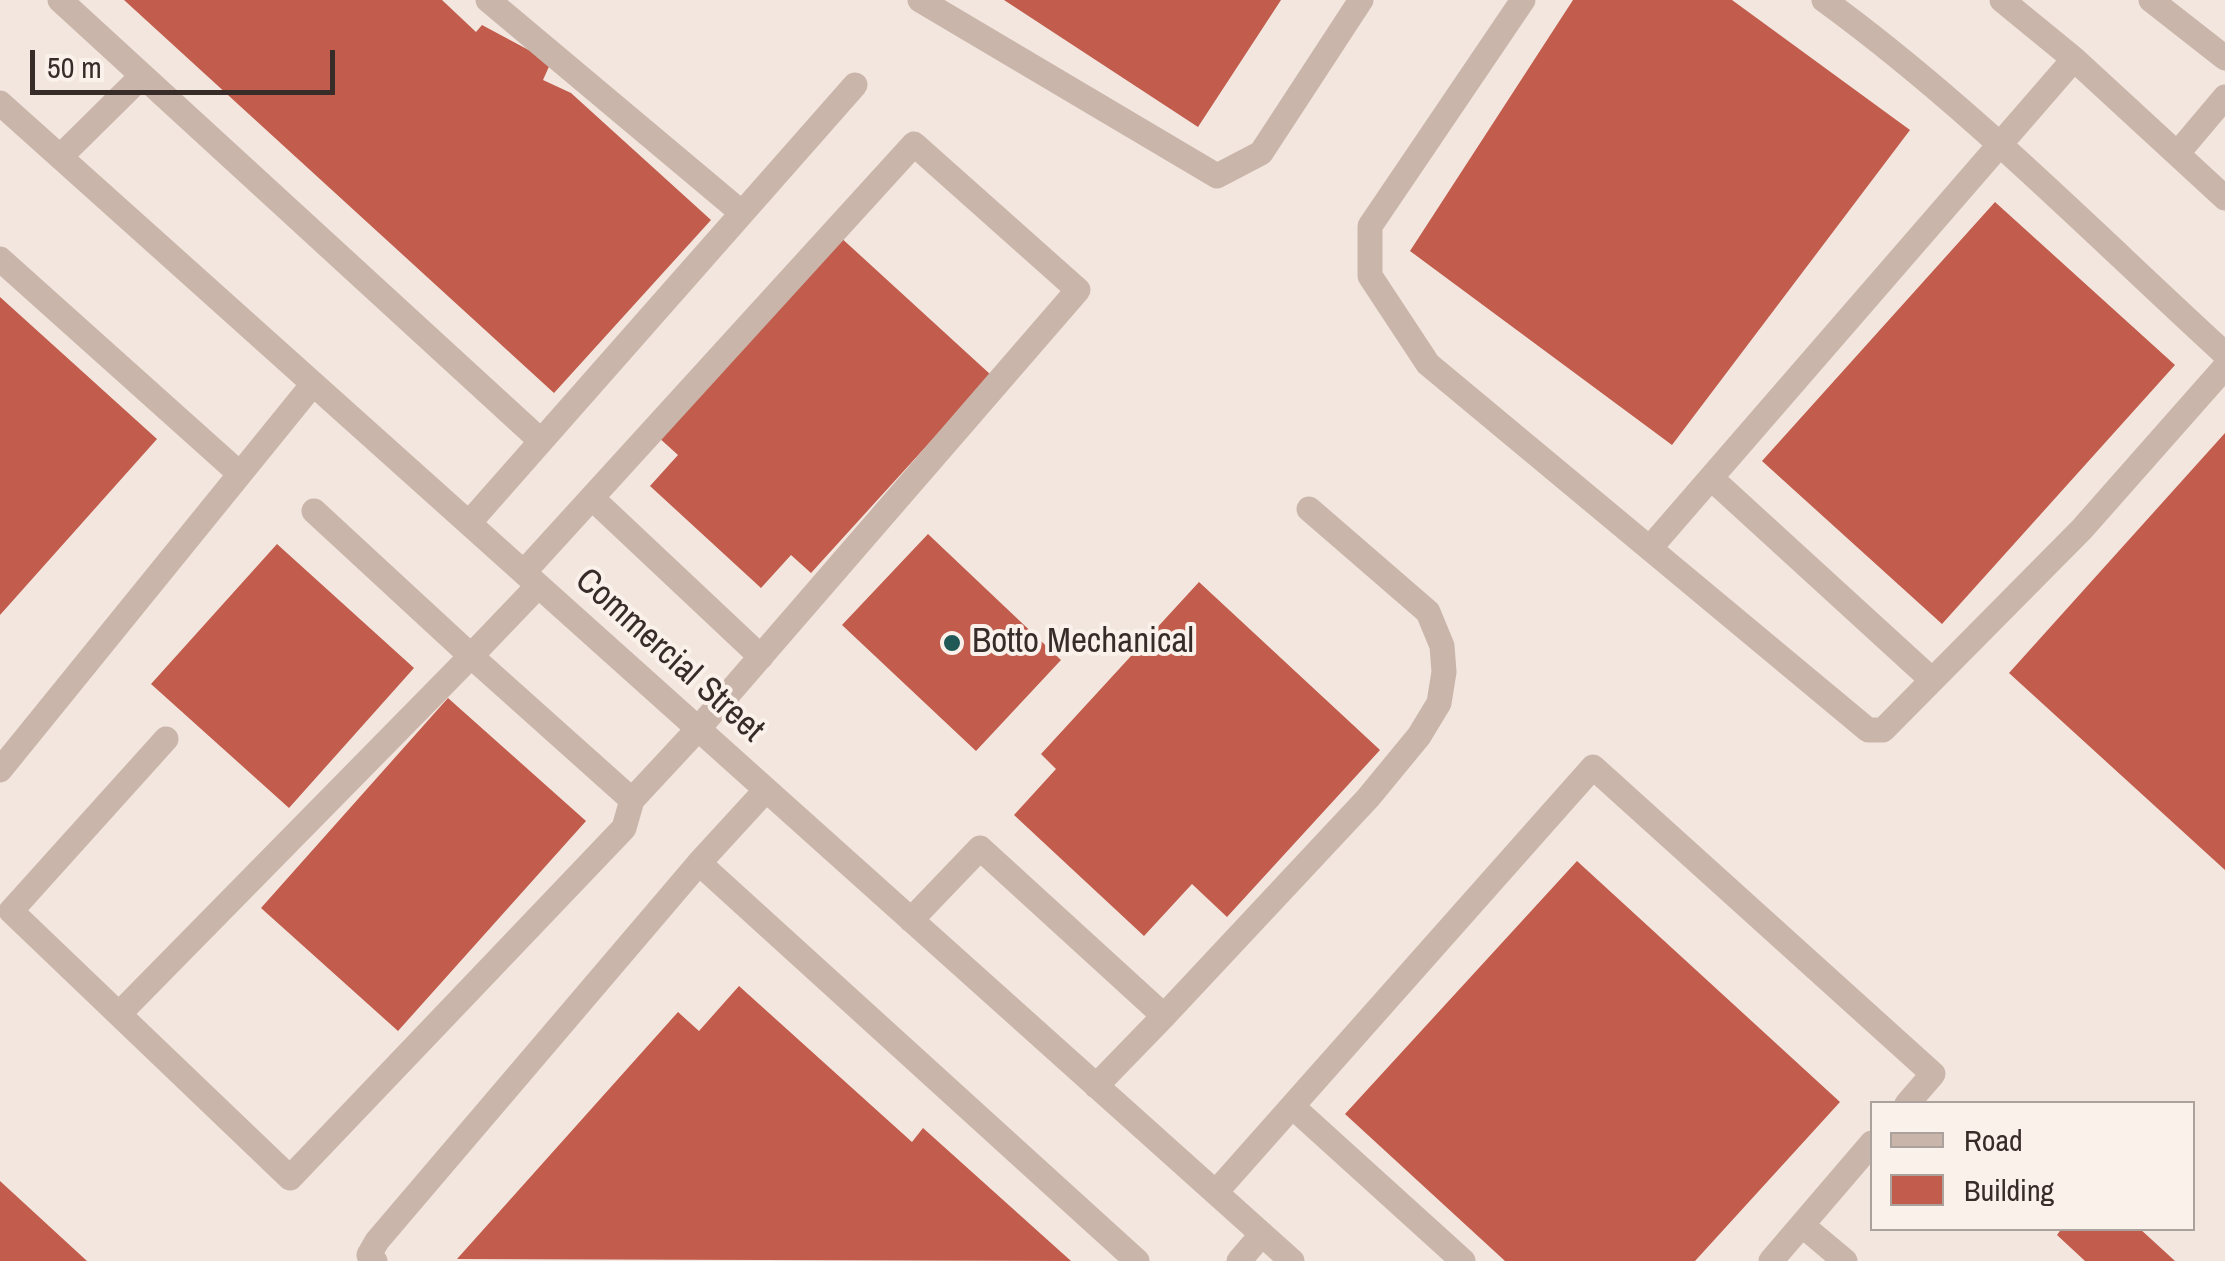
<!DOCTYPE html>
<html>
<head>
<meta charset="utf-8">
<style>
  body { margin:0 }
  #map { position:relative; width:2225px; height:1261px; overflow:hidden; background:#f2e6de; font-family:"Archivo Narrow",sans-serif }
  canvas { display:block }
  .legend { position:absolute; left:1870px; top:1101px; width:325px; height:130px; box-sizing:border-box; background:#f9f1ea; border:2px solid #aca29d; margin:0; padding:12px 18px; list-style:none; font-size:30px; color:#382c29 }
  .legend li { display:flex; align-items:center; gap:20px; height:50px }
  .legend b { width:50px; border:2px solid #aca29d }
  .scale { position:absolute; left:30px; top:50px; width:305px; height:45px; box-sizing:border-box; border:5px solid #382c29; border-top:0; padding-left:12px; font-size:30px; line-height:35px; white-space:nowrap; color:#382c29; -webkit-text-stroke:8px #f9f1ea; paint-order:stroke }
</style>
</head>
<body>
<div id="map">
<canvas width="2225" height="1261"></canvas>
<ul class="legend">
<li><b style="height:12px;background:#cab5aa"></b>Road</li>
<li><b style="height:28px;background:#c25c4c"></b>Building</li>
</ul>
<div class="scale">50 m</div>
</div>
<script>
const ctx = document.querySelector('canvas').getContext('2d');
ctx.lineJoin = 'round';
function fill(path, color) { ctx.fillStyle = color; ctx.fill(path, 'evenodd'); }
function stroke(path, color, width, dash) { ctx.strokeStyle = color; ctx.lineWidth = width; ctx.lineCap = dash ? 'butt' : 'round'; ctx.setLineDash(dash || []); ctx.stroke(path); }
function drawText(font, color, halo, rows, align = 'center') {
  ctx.font = font + ' "Archivo Narrow",sans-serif'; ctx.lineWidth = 8; ctx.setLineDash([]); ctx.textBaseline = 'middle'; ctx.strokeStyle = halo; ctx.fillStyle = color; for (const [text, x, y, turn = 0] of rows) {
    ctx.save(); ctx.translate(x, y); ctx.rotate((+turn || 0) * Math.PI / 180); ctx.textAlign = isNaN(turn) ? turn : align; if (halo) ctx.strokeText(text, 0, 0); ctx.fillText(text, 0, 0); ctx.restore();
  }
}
fill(new Path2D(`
  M124 0H442L476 32 482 25 551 62 543 80 571 93 711 220 554 393Z
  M1004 0H1281L1198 127Z
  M1573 0H1732L1910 130 1672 445 1410 251Z
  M1995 202 2175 365 1942 624 1762 461Z
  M838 235 991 375 811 573 791 555 761 588 650 486 678 455 657 436Z
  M0 297 157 439 0 615Z
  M2225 433V870L2009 673Z
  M928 534 1061 660 976 751 842 625Z
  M277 544 414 668 289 808 151 684Z
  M1199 582 1380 750 1227 917 1192 884 1144 936 1014 815 1056 769 1041 754Z
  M448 698 586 821 398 1031 261 908Z
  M1577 861 1840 1102 1695 1261H1505L1345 1114Z
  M739 986 912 1142 923 1128 1071 1261 457 1259 678 1012 699 1031Z
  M0 1181 87 1261H0Z
  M2062 1228H2139L2175 1261H2085L2057 1235Z`), '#c25c4c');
stroke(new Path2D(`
  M60 0 541 441
  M488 0 742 213
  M920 0 1217 176 1261 153 1361 0
  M1523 0 1370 226V276L1428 364 1868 730H1883L2082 529 2225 367
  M1824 0C1967 104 2095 235 2225 354
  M2002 0 2074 59 2225 198
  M2151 0 2225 58
  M0 103 1292 1261
  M2177 154 2225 97
  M60 157 141 77
  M0 259 240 474
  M1711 478 1932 680
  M592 498 761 657
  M469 523 855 85
  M1650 548 2074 59
  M524 572 914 144 1078 290 698 729 632 800 471 656 538 586
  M166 739 11 911 290 1178 624 828 632 800
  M0 770 313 384
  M766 790 699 863 1137 1261
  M911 920 980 848 1164 1016 1096 1086
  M119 1014 471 656 314 511
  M1164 1016 1368 798 1419 736 1439 703 1444 672 1442 646 1428 612 1309 509
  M1293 1107 1463 1261
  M1216 1192 1593 767 1933 1074 1907 1104
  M1802 1225 1845 1261
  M375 1261 369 1255 377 1241 699 863
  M1239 1261 1262 1234
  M1771 1261 1872 1143`), '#cab5aa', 25);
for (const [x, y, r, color] of [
  [952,643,10,"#205856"]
]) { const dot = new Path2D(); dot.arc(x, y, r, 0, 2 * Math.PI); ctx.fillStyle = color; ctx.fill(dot); stroke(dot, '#f9f1ea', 4); }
drawText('35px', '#382c29', '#f9f1ea', [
  ["Botto Mechanical",972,643]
], 'left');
drawText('35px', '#382c29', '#f9f1ea', [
  ["Commercial Street",669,656,42]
]);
</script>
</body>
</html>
